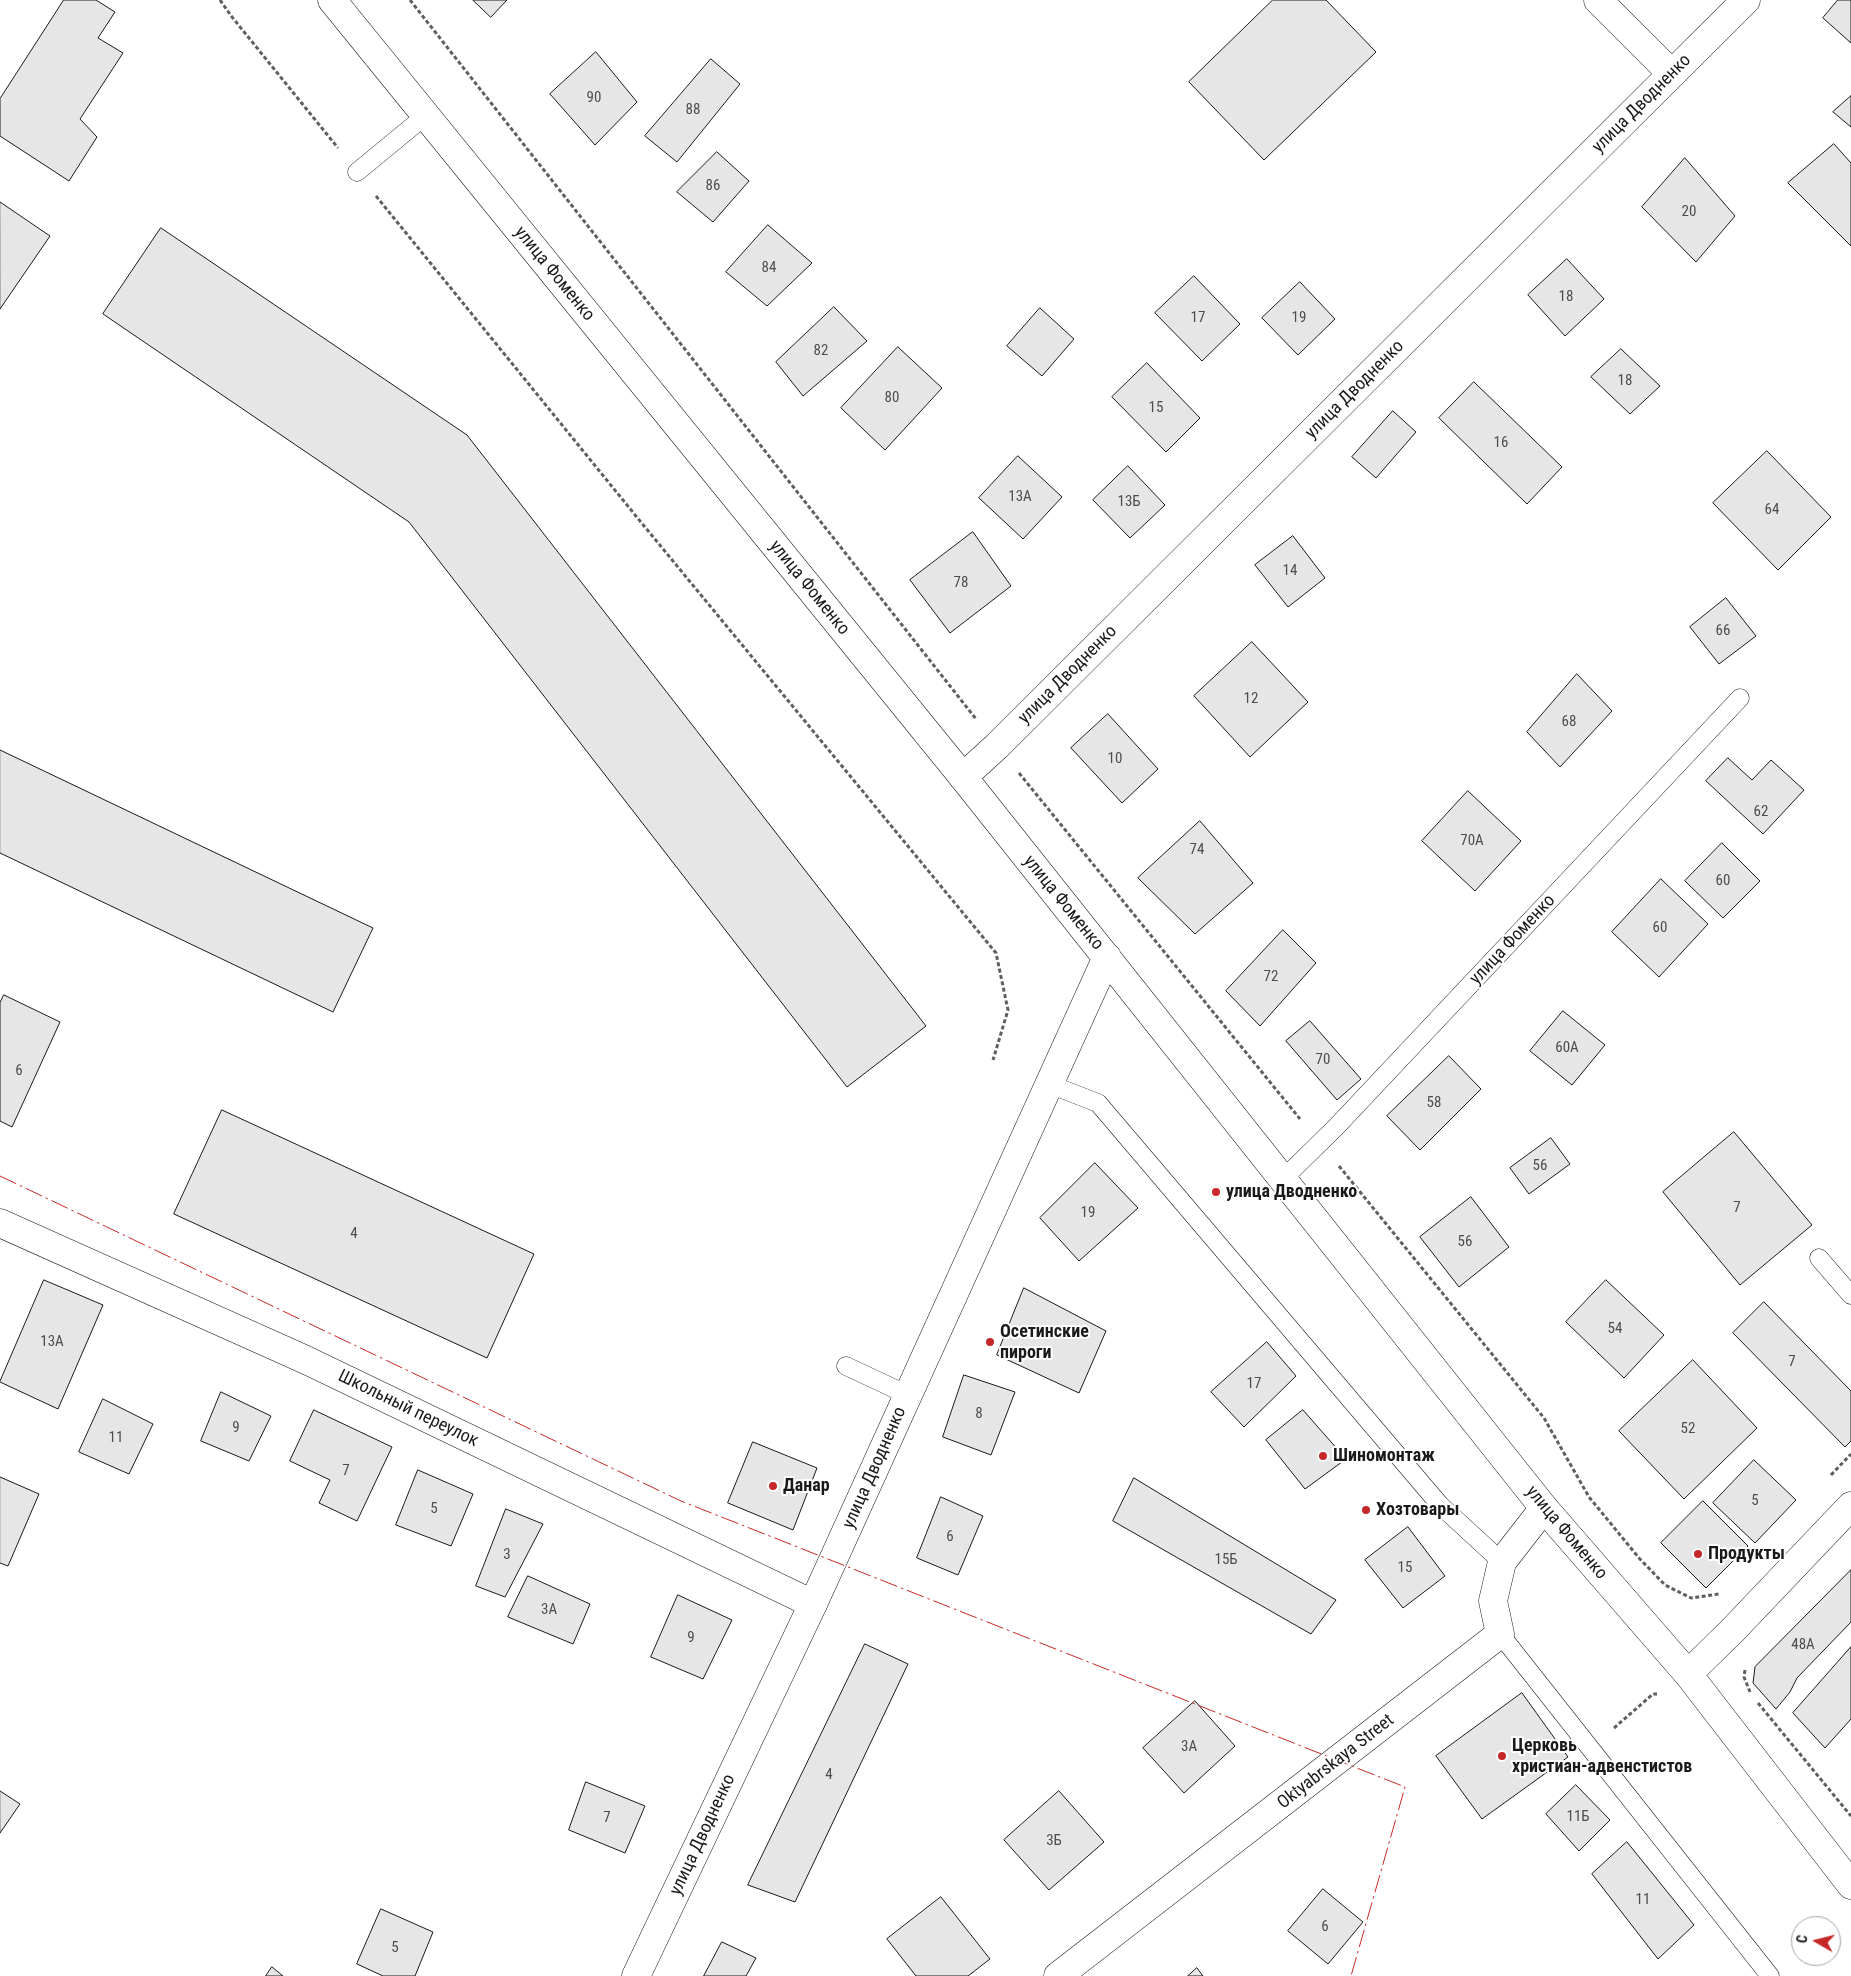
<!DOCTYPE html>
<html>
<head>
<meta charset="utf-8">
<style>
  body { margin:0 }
  #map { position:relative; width:1851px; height:1976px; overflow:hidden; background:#fff; font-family:"Roboto Condensed",sans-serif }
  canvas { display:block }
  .north { position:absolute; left:1791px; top:1916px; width:50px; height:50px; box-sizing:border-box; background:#fff; border:1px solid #a3a3a3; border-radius:50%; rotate:278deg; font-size:14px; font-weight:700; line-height:20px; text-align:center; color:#1a1a1a }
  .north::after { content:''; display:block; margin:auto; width:18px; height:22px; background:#c62828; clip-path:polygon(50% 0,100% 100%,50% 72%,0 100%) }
</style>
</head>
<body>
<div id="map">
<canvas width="1851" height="1976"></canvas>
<div class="north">С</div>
</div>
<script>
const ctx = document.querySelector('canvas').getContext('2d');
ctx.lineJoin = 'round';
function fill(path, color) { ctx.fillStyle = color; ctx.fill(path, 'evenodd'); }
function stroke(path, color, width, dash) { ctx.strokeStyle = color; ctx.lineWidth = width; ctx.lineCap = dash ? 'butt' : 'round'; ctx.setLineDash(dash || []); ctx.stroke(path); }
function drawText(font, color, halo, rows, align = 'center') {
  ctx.font = font + ' "Roboto Condensed",sans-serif'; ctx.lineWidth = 4; ctx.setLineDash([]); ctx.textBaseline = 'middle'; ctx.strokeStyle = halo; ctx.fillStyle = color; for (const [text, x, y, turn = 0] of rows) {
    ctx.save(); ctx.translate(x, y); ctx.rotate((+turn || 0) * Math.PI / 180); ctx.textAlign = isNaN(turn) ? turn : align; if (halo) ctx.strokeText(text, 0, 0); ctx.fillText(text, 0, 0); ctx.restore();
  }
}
const building = new Path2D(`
  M64 0H96L115 12 98 38 123 53 80 119 97 137 69 181 0 136V99Z
  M473 0H507L491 17Z
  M1273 0H1326L1376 52 1264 160 1189 82Z
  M1838 0H1851V43L1823 18Z
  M596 52 637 102 595 145 550 94Z
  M711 59 740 84 677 162 645 136Z
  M1851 96V127L1833 112Z
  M1834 144 1851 163V246L1788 183Z
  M717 152 749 181 713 222 677 192Z
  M1685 158 1735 216 1696 262 1642 207Z
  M0 202 50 236 0 309Z
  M768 225 812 263 767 306 726 272Z
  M161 228 467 435 926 1026 847 1087 409 522 103 314Z
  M1567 259 1604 299 1565 336 1528 295Z
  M1194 276 1240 324 1202 361 1155 313Z
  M1300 282 1335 319 1298 355 1262 318Z
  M834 307 867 341 803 396 776 362Z
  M1040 308 1074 339 1042 376 1007 346Z
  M898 347 942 388 885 450 841 408Z
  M1621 349 1660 386 1630 414 1591 377Z
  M1147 363 1200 418 1166 452 1112 397Z
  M1474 382 1562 467 1527 504 1439 418Z
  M1393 411 1416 432 1376 478 1352 457Z
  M1767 451 1831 517 1778 570 1713 503Z
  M1018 456 1062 497 1023 539 979 498Z
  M1128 466 1165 505 1130 538 1093 500Z
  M973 532 1011 586 950 633 910 580Z
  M1293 536 1325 578 1288 607 1255 565Z
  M1726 598 1756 636 1719 664 1690 627Z
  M1252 642 1308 702 1250 757 1194 696Z
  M1577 674 1612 711 1560 767 1527 732Z
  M1108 714 1158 769 1122 803 1071 748Z
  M0 750 373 928 333 1012 0 853Z
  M1728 758 1752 780 1771 760 1804 790 1763 834 1706 781Z
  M1468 791 1521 841 1475 891 1422 841Z
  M1200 821 1253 883 1195 934 1138 878Z
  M1722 843 1760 881 1723 918 1685 881Z
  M1661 879 1708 924 1659 977 1612 932Z
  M1283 930 1316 963 1260 1026 1226 991Z
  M4 995 60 1022 12 1127 0 1121V1003Z
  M1563 1011 1605 1045 1572 1085 1530 1051Z
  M1310 1021 1361 1079 1337 1100 1286 1041Z
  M1449 1056 1481 1089 1420 1150 1387 1116Z
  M222 1110 534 1254 487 1358 174 1214Z
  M1734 1132 1812 1225 1740 1285 1663 1192Z
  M1551 1138 1570 1164 1529 1194 1510 1168Z
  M1095 1163 1138 1208 1079 1261 1040 1218Z
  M1471 1197 1509 1247 1459 1287 1420 1237Z
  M44 1280 103 1305 58 1409 0 1382Z
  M1606 1280 1664 1335 1624 1378 1566 1322Z
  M1024 1288 1106 1331 1079 1393 997 1355Z
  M1764 1302 1851 1391V1441L1845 1447 1733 1333Z
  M1267 1342 1296 1376 1244 1427 1211 1392Z
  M1693 1360 1757 1428 1684 1499 1619 1431Z
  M964 1375 1015 1392 991 1455 943 1437Z
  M221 1392 271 1416 249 1461 201 1441Z
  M103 1399 153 1424 129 1474 79 1452Z
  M314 1410 392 1447 357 1521 319 1503 330 1480 290 1461Z
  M1303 1410 1346 1459 1305 1489 1266 1440Z
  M753 1442 817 1468 793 1530 728 1503Z
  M1754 1460 1796 1500 1755 1543 1713 1503Z
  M418 1470 473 1494 451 1546 396 1525Z
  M0 1477 39 1494 8 1566 0 1563Z
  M1134 1478 1336 1600 1311 1634 1113 1521Z
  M941 1497 983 1516 958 1575 917 1558Z
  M1703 1501 1748 1546 1706 1588 1661 1543Z
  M506 1509 543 1524 505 1597 476 1586Z
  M1408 1527 1445 1576 1403 1608 1365 1560Z
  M1851 1570V1622L1797 1678 1790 1692 1776 1709 1753 1683 1755 1667Z
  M528 1576 590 1604 573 1644 508 1617Z
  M678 1595 732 1620 703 1679 651 1657Z
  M865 1644 908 1664 795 1902 748 1885Z
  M1851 1647V1719L1825 1748 1793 1713Z
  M1522 1693 1568 1757 1482 1819 1436 1756Z
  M1195 1701 1235 1746 1184 1793 1143 1748Z
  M586 1782 645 1806 625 1853 569 1830Z
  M1576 1785 1610 1820 1579 1851 1546 1814Z
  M0 1791 20 1804 0 1833Z
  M1059 1791 1104 1842 1049 1890 1004 1840Z
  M1627 1842 1694 1925 1658 1959 1592 1874Z
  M1323 1889 1363 1922 1328 1964 1288 1931Z
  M941 1897 990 1959 968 1976H916L887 1939Z
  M381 1909 433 1932 415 1976H383L357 1964Z
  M722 1942 756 1958 746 1976H704Z
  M272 1967 283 1976H266Z
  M1197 1968 1203 1976H1188Z`);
fill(building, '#e6e6e6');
stroke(building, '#1a1a1a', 1);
const lane = new Path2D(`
  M357 172 425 116
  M1049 1084 1098 1103 1440 1505 1502 1562
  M1283 1179 1337 1126 1740 698
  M1819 1258 1851 1295
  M846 1366 908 1395
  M1500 1634 1770 1976`);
const street = new Path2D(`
  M1598 0 1672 74
  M963 777 997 746 1746 0
  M0 1223 306 1360 813 1604
  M1058 1976 1500 1634 1493 1601 1502 1562 1544 1508`);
const secondary = new Path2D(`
  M332 0 963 777 1544 1508 1688 1674 1851 1885
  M1688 1674 1732 1631 1851 1506
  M636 1976 813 1604 1107 957`);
stroke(lane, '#1a1a1a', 19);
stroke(street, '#1a1a1a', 29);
stroke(secondary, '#1a1a1a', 29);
stroke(new Path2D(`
  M220 0 232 17 338 148
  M410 0 976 719
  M376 196 640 521 996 953 1008 1010 993 1060
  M1019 773 1300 1119
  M1339 1166 1544 1418 1589 1497 1639 1558 1665 1585 1691 1598 1719 1594
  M1831 1475 1851 1454
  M1745 1670 1744 1677 1750 1692
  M1758 1703 1851 1816
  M1614 1728 1653 1694H1657`), '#5f5f5f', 3, [4, 2.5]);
stroke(lane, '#fff', 18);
stroke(street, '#fff', 28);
stroke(secondary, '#fff', 28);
stroke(new Path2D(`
  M0 1176 681 1501 1405 1787 1351 1976`), '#c62828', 1, [18, 4, 2.5, 4]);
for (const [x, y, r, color] of [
  [1216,1192,5,"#c62828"],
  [990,1342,5,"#c62828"],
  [1323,1456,5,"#c62828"],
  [773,1486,5,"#c62828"],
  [1366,1510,5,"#c62828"],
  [1698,1554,5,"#c62828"],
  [1502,1756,5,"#c62828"]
]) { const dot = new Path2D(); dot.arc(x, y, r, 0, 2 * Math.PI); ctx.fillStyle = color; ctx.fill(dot); stroke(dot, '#fff', 2); }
drawText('15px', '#4d4d4d', null, [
  ["90",594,98],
  ["88",693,110],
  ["86",713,186],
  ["20",1689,212],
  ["84",769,268],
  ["18",1566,297],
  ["17",1198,318],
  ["19",1299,318],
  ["82",821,351],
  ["18",1625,381],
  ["80",892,398],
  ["15",1156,408],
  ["16",1501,443],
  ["13А",1020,497],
  ["13Б",1129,502],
  ["64",1772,510],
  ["14",1290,571],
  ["78",961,583],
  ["66",1723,631],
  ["12",1251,699],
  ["68",1569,722],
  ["10",1115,759],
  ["62",1761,812],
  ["70А",1472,841],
  ["74",1197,850],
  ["60",1723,881],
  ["60",1660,928],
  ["72",1271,977],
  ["60А",1567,1048],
  ["70",1323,1060],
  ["6",19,1071],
  ["58",1434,1103],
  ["56",1540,1166],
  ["7",1737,1208],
  ["19",1088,1213],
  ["4",354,1234],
  ["56",1465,1242],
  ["54",1615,1329],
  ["13А",52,1342],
  ["7",1792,1362],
  ["17",1254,1384],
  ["8",979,1414],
  ["9",236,1428],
  ["52",1688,1429],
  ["11",116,1438],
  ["7",346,1471],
  ["5",1755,1501],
  ["5",434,1509],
  ["6",950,1537],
  ["3",507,1555],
  ["15Б",1226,1560],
  ["15",1405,1568],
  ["3А",549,1610],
  ["9",691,1638],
  ["48А",1803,1645],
  ["3А",1189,1747],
  ["4",829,1775],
  ["11Б",1578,1817],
  ["7",607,1818],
  ["3Б",1054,1841],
  ["11",1643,1900],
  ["6",1325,1927],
  ["5",395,1948]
]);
drawText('18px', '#1a1a1a', '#fff', [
  ["улица Дводненко",1642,104,-45],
  ["улица Фоменко",554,274,51],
  ["улица Дводненко",1355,390,-45],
  ["улица Фоменко",809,588,51],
  ["улица Дводненко",1068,675,-45],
  ["улица Фоменко",1063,903,51],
  ["улица Фоменко",1513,940,-47],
  ["Школьный переулок",408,1409,26],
  ["улица Дводненко",875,1468,-66],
  ["улица Фоменко",1566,1533,50],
  ["Oktyabrskaya Street",1336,1762,-38],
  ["улица Дводненко",703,1835,-65]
]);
drawText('bold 18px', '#1a1a1a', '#fff', [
  ["улица Дводненко",1226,1192],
  ["Осетинские",1000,1332],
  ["пироги",1000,1353],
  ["Шиномонтаж",1333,1456],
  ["Данар",783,1486],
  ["Хозтовары",1376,1510],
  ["Продукты",1708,1554],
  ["Церковь",1512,1746],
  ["христиан-адвенстистов",1512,1767]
], 'left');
</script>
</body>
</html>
